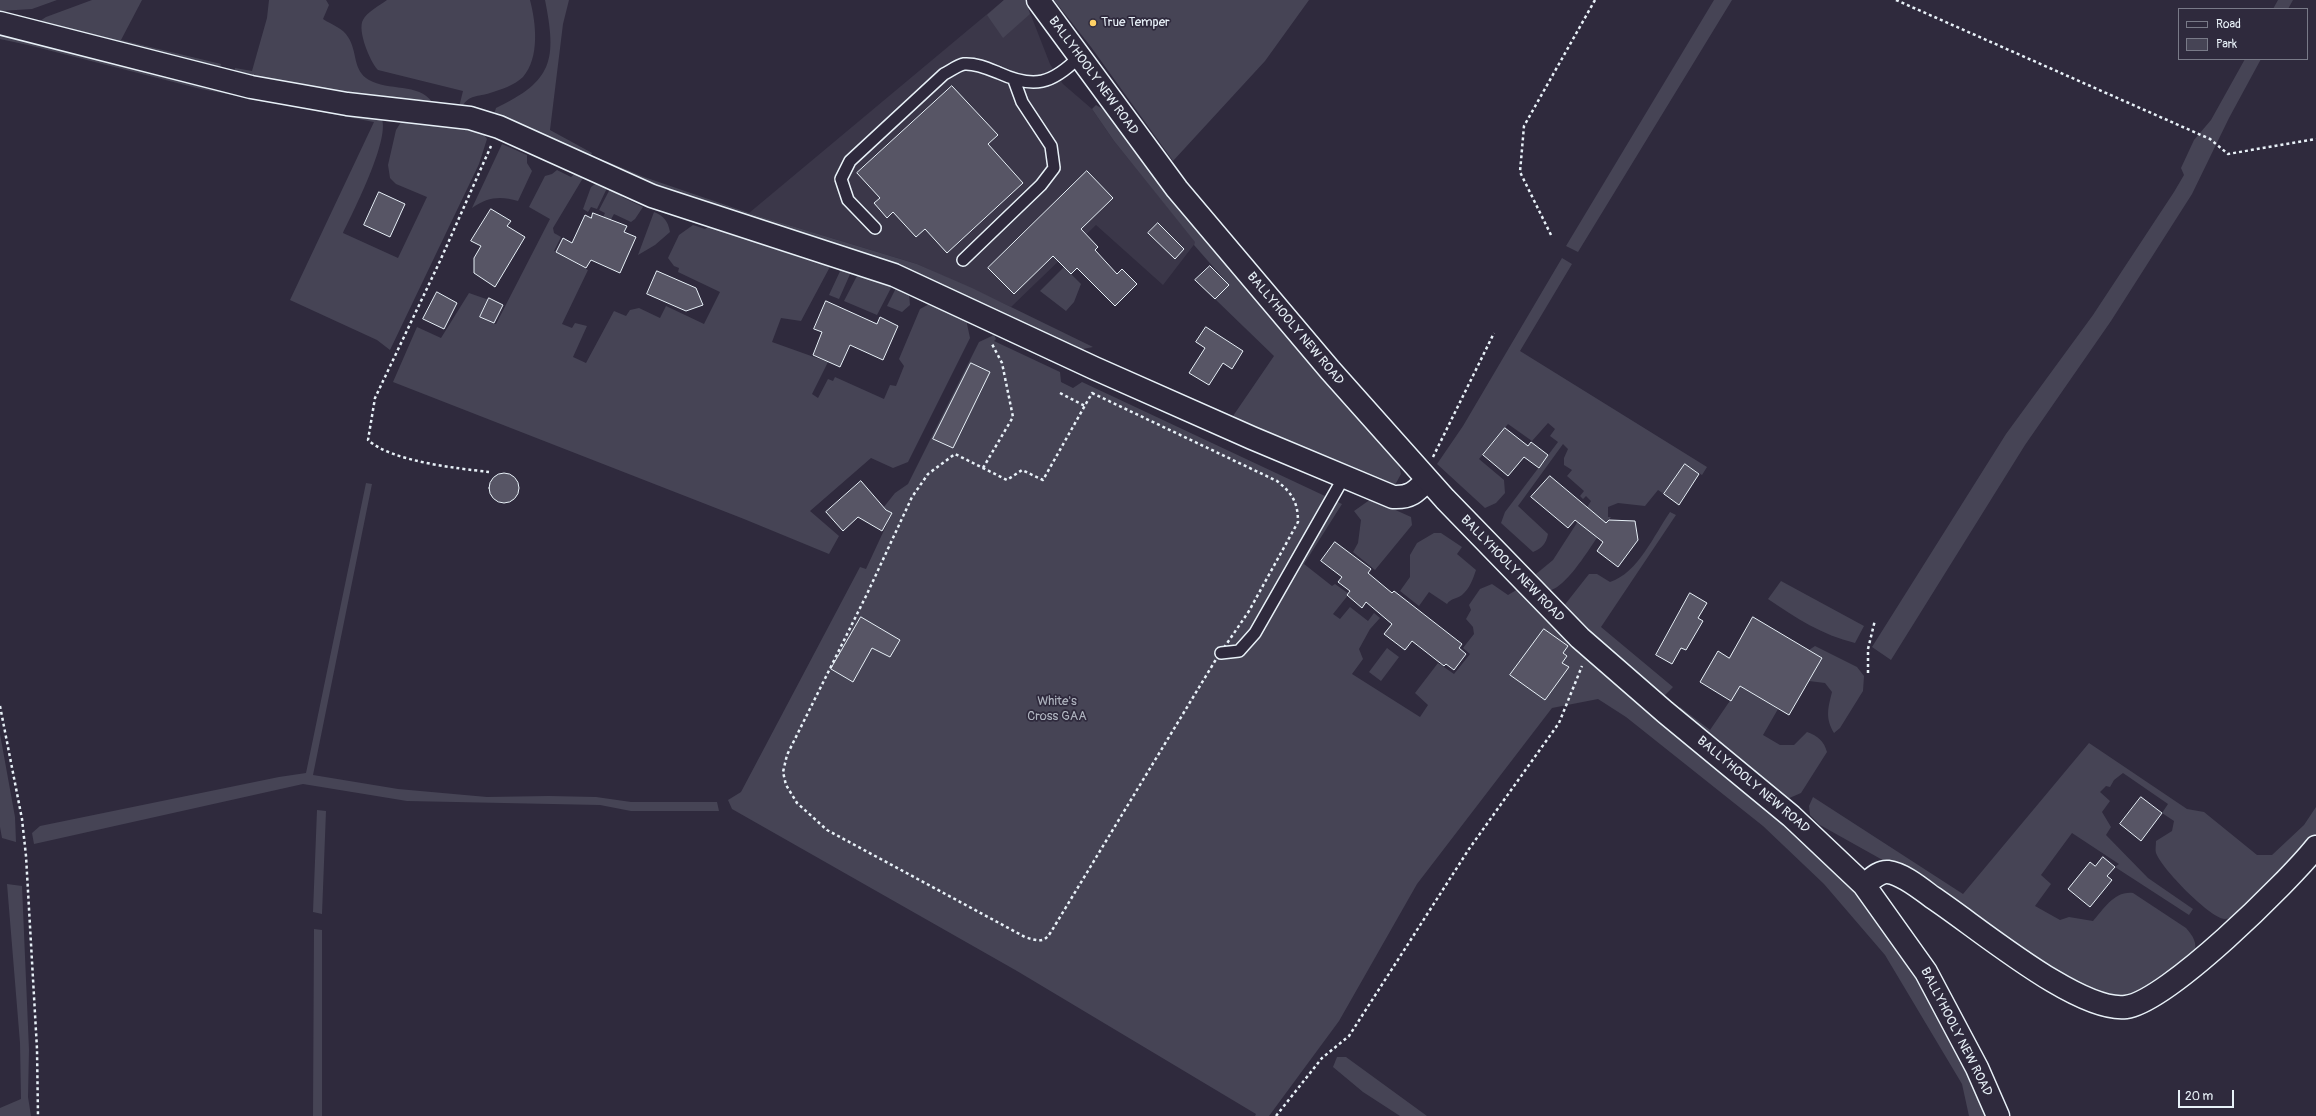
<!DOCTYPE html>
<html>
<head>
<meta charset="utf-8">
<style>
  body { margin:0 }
  #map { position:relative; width:2316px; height:1116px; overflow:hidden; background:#2f2a3d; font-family:Pangolin,sans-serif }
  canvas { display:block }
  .legend { position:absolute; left:2178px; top:8px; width:130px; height:52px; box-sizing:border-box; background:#2f2a3d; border:1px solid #797a88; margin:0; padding:5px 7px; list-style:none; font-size:12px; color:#e8f1f8 }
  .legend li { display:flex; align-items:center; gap:8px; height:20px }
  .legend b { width:20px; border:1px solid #797a88 }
  .scale { position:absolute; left:2178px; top:1090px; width:56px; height:18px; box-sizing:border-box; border:2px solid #e8f1f8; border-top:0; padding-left:5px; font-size:12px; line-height:14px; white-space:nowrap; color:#e8f1f8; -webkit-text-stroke:3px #2f2a3d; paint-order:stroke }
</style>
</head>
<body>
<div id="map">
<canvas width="2316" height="1116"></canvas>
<ul class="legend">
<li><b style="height:5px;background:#2f2a3d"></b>Road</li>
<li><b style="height:11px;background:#464455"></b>Park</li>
</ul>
<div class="scale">20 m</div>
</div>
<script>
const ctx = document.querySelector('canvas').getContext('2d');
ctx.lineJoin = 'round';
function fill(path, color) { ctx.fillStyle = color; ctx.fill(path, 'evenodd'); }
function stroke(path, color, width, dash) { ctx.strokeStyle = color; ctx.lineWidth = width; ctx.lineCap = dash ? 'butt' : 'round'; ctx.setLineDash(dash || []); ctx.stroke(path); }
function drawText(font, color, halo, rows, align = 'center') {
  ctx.font = font + ' Pangolin,sans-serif'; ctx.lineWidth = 3.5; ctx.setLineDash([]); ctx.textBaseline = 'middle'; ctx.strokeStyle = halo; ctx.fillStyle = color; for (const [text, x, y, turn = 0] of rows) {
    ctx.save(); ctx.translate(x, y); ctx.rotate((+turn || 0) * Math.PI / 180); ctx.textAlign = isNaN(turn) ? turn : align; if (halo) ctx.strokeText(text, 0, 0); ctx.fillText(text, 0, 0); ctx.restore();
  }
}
fill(new Path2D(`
  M1004 0H1025L1050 64 1063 84 1092 109 1114 141 1196 242 1163 285 1096 225 1011 307 917 264 749 213Z`), '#3b3749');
fill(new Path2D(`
  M0 0H57L32 9 0 11Z
  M92 0H142L121 40 221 64 219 71 39 26 40 21 46 17Z
  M269 0H326L329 5 323 19C332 25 343 28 348 37 358 52 352 70 369 80 388 91 419 83 432 102L423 105 233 74 235 68 252 71 267 18Z
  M387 0H530C536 23 540 57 523 77 515 85 500 90 490 93 478 97 469 94 462 107H459L463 91 378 70C370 62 357 30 363 20 367 12 379 6 387 0Z
  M545 0H569L563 24 550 130 592 153 589 160C558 143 529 122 493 118L496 108C553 81 557 60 545 0Z
  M1004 0H1025L1030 14 1003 38 987 15Z
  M1054 0H1309L1265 61 1173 161 1091 47Z
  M1714 0H1732L1578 252 1566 246Z
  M2278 0H2293L2288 9H2273Z
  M0 30 381 117C392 136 353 212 343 233L398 258 427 197 396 184 390 178 388 165 396 130 403 119 446 121 483 133 487 139 479 164 390 350 377 340 290 300 374 122 201 89 28 45 0 39Z
  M2245 59H2261L2229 118 2192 194 2111 321 2025 445 1891 660 1872 647 2006 434 2093 315 2174 192 2184 175 2181 168 2194 140 2211 120Z
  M1096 105 1109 113 1399 465 1401 474 1395 485 1386 487 1160 389 1161 385 1233 416 1274 356 1215 299 1229 285 1194 245 1195 242 1114 141 1092 109Z
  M502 144 527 155V163L532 171 518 201C500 196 488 197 472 208Z
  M606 161 644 177 749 213 917 264 972 288 1093 347 1078 350 602 168Z
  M557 170 571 177 577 172 581 174 583 178 553 228 554 233 561 237 554 251 588 270 562 324 572 328 575 323 587 326 573 357 586 363 614 311 626 316 630 310 639 308 660 318 666 306 704 324 720 292 678 272 679 268 674 266 668 258 679 235 693 225 705 229 710 225 748 234 746 239 813 262 820 264 822 259 832 263 801 321 781 318 772 342 828 362 812 394 818 398 828 379 833 381 835 377 884 399 890 385 896 386 904 366 899 359 920 309 931 303 966 319 970 338 908 462 893 468 871 458 810 511 839 536 829 554 744 519 393 382 417 327 441 338 469 293 489 300 480 317 496 324 550 219 529 207 545 176 552 174Z
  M598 182 608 186 597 209 591 207 588 212 583 209 591 187Z
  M611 187 623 193 622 197 643 207 635 219 631 222 614 214 609 223 602 220 605 213 599 210Z
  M654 212C664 216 668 221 670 232L655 245 638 255Z
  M1562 258 1572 264 1520 351 1707 467 1702 475 1685 464 1664 494 1658 490 1645 506 1618 503 1608 507V517H1611C1597 535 1568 590 1547 591L1537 581 1536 574 1553 560 1591 501 1586 496 1583 499 1580 496 1584 491 1567 476 1572 470 1564 465V458L1568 449 1563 444 1518 506 1548 534C1546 544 1542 548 1533 552L1501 523 1505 512 1558 442 1550 436 1555 429 1548 423 1532 441 1508 424 1479 459 1504 480 1505 493 1496 503 1485 508 1437 464 1463 426Z
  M842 267 851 272 839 299 829 295Z
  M1064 267 1081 284 1074 302 1066 311 1040 291Z
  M859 272 892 286 877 315 844 301Z
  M896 288 909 294 910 305 902 312 887 306Z
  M994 335 996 339 994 341 1060 372 1061 382 1073 388 1082 382 1342 504 1304 564 1332 586 1335 584 1349 594 1333 614 1340 619 1350 607 1368 621 1374 613 1380 618 1370 629 1359 649 1363 659 1352 674 1420 717 1428 705 1415 693 1438 663 1454 674 1470 654 1463 648 1474 634 1473 627 1466 619 1471 610 1469 605 1480 589 1492 584 1508 595 1518 589 1832 865C1901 941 1945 1023 1988 1116H1969L1962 1084 1885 955 1824 884 1763 826 1626 717 1598 699 1552 708 1417 884 1339 1021 1269 1116H1255L1256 1114 1017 971 732 809 728 800 741 792 860 567 866 569 892 513 883 508 895 493 908 484 979 342Z
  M366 483 372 484 313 775 398 789 487 797 549 796 596 797 631 802H717L719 811H631L600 805 407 801 303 784 34 844 32 833 40 826 279 777 306 773Z
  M1371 499 1411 517 1412 525 1375 570 1353 552 1358 543 1361 520 1354 511Z
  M1670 512 1676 515 1601 627 1673 687 1664 696 1594 637 1563 607 1589 574H1597L1610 582C1638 573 1654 535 1670 512Z
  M1434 533H1441L1462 547 1457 554 1476 570C1473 579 1470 588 1462 595 1457 599 1451 598 1447 604L1429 592 1419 606 1400 591 1410 577V555L1417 543Z
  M1781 581 1864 626 1855 643C1822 635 1796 618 1768 599Z
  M1815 646 1857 667 1864 676 1863 691 1840 728 1834 733C1825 718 1828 708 1832 692L1825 683 1809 681 1822 658 1809 650Z
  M1387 648 1399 657 1381 681 1369 672Z
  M1740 686 1778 709 1763 735 1780 745H1794L1807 732C1818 736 1824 741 1827 752L1801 793 1787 799 1678 713 1680 707 1710 730Z
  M0 734 15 817 16 842 2 838 0 827Z
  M2089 743 2187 809 2204 812 2257 855H2272L2304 825 2316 807V836L2300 855 2236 916C2232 917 2228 919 2224 919 2208 916 2162 869 2156 853 2155 850 2156 845 2156 841L2172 831 2174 821 2162 813 2168 804 2123 773 2114 780 2110 787 2106 786 2100 792 2110 801 2102 812 2111 827 2106 835 2148 878 2193 909 2189 915 2115 867 2119 864 2072 833 2041 875 2051 884 2035 906 2060 920 2069 917 2093 921C2104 909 2114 891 2133 893L2186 928C2193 936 2198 943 2194 954L2147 991 2115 999 2077 986 1947 896 1820 825 1810 815 1809 806 1813 797 1963 894Z
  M317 810 326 811 322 914 313 912Z
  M7 884 22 886 29 1050 28 1097 31 1116H0V1108L21 1099 20 1043Z
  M314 929 322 930V1116H313Z
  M1337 1057H1346L1427 1116H1400L1363 1092 1333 1067Z`), '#464455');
const building = new Path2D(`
  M952 86 998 135 988 144 1023 183 947 253 925 229 916 237 893 212 887 218 874 203 880 198 857 173Z
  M1087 171 1113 198 1081 229 1098 247 1095 250 1117 274 1122 269 1137 284 1115 306 1077 268 1071 274 1053 256 1014 294 988 268Z
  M379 192 405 204 390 237 364 225Z
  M491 209 511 221 507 226 525 237 495 287 474 273V258L481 246 471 241Z
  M593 213 627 226 624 232 636 237 620 273 591 260 586 268 556 252 563 238 572 243 585 215 591 218Z
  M1158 223 1184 249 1175 259 1148 233Z
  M1210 266 1229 285 1215 299 1195 280Z
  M657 271 696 288 703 305 686 311 647 294Z
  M437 292 457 303 444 329 423 319Z
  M489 298 503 305 494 323 480 317Z
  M826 301 877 324 880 317 898 326 883 360 850 345 840 367 813 355 822 332 814 329Z
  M1206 327 1243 351 1232 369 1223 363 1209 385 1189 373 1205 348 1196 342Z
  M971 363 990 372 953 448 933 439Z
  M1505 428 1528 446 1531 442 1548 455 1539 468 1524 457 1508 476 1483 455Z
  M1685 464 1699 474 1679 505 1664 494Z
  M489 488a15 15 0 1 1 30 0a15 15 0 1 1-30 0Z
  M1550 476 1606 523 1609 520 1635 521 1638 540 1618 567 1597 551 1603 542 1575 520 1568 528 1531 497Z
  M861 481 886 510 892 513 882 531 858 517 843 531 826 512Z
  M1335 542 1371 569 1368 573 1392 593 1394 591 1462 644 1459 648 1466 654 1454 670 1446 664 1444 666 1412 641 1405 650 1384 634 1392 624 1366 602 1362 608 1347 595 1350 591 1338 582 1342 577 1321 561Z
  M1690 593 1707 603 1698 618 1703 621 1686 650 1681 648 1672 664 1656 655Z
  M861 617 900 640 890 657 872 648 853 682 831 669Z
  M1753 617 1822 658 1789 715 1740 686 1731 701 1700 682 1718 651 1729 658Z
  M1544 629 1568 646 1563 653 1567 656 1562 663 1569 667 1545 700 1510 675Z
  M2141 797 2162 813 2141 841 2120 824Z
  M2103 857 2115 867 2107 876 2112 880 2090 907 2068 889 2090 862 2095 866Z`);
fill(building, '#575565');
stroke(building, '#e8f1f8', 1);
const lane = new Path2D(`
  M875 228 848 200 841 179 850 161 944 74C950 71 958 65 964 64 976 63 989 69 999 73 1034 89 1052 84 1079 57
  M963 260 1041 185 1054 168 1051 146 1022 102 1014 80
  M1221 653 1239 651 1255 633 1344 477`);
const street = new Path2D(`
  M0 23 251 87 347 104 470 118 499 127 652 196 894 275 1094 368 1252 438 1393 497C1410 498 1416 492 1427 480`);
const secondary = new Path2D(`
  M1038 0 1177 189 1330 370 1445 499 1580 638 1665 712 1791 816 1864 885 1926 972 1977 1068 1998 1116
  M1864 885C1871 880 1879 871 1888 872 1903 874 1920 888 1932 897 1975 925 2078 1013 2126 1007 2167 1002 2288 882 2316 847`);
stroke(lane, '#e8f1f8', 14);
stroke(street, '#e8f1f8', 25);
stroke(secondary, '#e8f1f8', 25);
stroke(new Path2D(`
  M1896 0 2210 139 2228 154 2316 139
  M1551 235 1520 172 1524 126 1595 0
  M1060 393 1085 406
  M1092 393 1277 481C1292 493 1298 502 1298 522L1249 611 1215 661 1057 922C1046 940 1046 944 1025 937L827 830 797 803 786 785 783 772 787 755 867 594 912 497 928 474 955 454 1007 480 1022 470 1043 480Z
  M1433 457 1494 333
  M983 468 1013 417 1002 363 992 344
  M489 472C456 468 393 462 368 440L375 398 440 261 491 146
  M1868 673V649L1875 620
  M0 706 22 819 26 856 37 1049 38 1116
  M1276 1116 1322 1058 1349 1036 1469 849 1559 723 1582 666`), '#e8f1f8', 2.5, [3, 3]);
stroke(lane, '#2f2a3d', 11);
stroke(street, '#2f2a3d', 22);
stroke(secondary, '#2f2a3d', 22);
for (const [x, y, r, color] of [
  [1093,23,4,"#ffd166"]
]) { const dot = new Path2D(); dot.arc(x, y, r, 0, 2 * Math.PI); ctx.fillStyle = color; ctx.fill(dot); stroke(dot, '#2f2a3d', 1.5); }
drawText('13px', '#e8f1f8', '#2f2a3d', [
  ["True Temper",1101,23]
], 'left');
drawText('13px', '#e8f1f8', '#2f2a3d', [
  ["BALLYHOOLY NEW ROAD",1093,76,54],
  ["BALLYHOOLY NEW ROAD",1295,329,50],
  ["BALLYHOOLY NEW ROAD",1512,569,46],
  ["BALLYHOOLY NEW ROAD",1753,785,40],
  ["BALLYHOOLY NEW ROAD",1956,1032,63]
]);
drawText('13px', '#afb4bf', '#2f2a3d', [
  ["White's",1057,702],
  ["Cross GAA",1057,717]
]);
</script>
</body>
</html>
